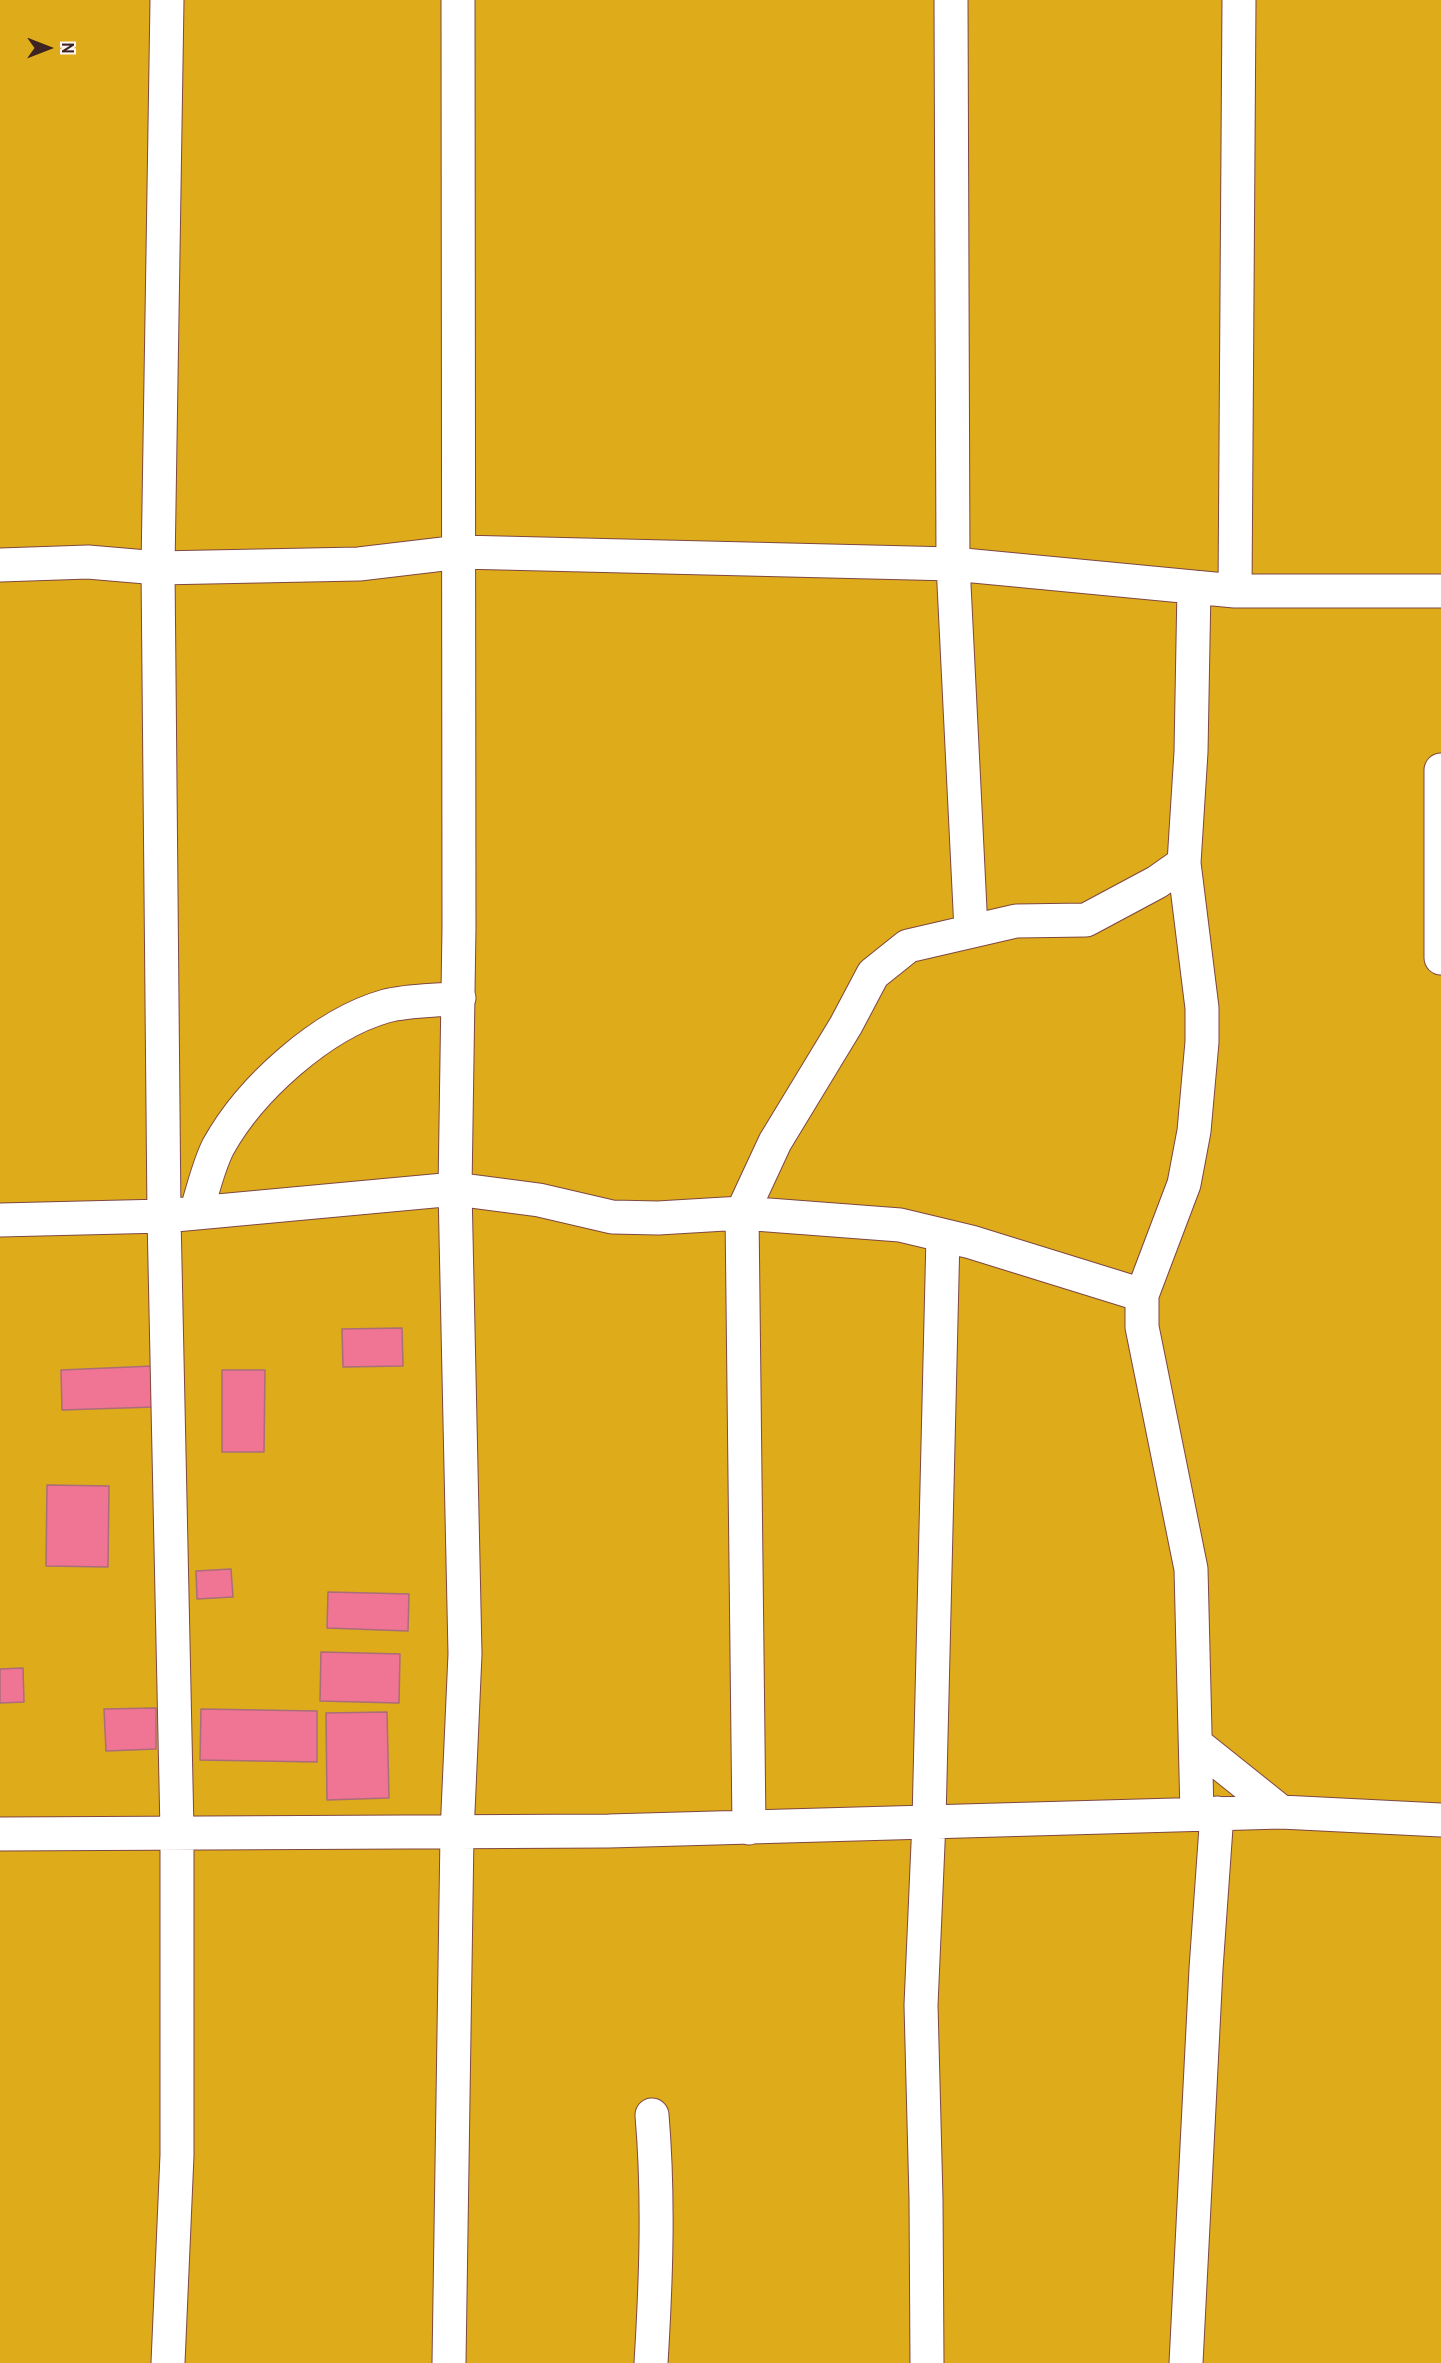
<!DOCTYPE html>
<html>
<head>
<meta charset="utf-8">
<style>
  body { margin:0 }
  #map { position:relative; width:1441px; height:2363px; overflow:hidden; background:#f6cdc8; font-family:Overpass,sans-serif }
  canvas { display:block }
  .north { position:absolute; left:18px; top:18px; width:60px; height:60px; -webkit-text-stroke:4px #fef7f6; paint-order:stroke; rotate:90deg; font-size:16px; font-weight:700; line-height:24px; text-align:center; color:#3d2321 }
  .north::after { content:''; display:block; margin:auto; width:21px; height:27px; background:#3d2321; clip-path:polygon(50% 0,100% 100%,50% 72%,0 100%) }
</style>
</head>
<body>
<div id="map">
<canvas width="1441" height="2363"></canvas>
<div class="north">N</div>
</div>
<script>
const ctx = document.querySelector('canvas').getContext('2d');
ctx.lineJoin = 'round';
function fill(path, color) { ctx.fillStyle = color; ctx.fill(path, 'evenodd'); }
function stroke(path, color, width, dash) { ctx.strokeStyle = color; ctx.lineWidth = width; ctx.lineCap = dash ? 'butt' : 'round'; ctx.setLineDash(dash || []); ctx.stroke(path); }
fill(new Path2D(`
  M0 0H1441V2363H0Z`), '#deab1a');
const building = new Path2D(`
  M402 1328 403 1366 343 1367 342 1329Z
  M153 1366 154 1407 62 1410 61 1370Z
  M222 1370H265L264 1452H222Z
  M47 1485 109 1486 108 1567 46 1566Z
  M231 1569 233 1597 197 1599 196 1571Z
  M328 1592 409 1594 408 1631 327 1628Z
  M321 1652 400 1654 399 1703 320 1701Z
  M23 1668 24 1702 0 1703V1669Z
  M156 1708V1749L106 1751 104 1709Z
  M201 1709 317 1711V1762L200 1760Z
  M387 1712 389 1798 327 1800 326 1713Z`);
fill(building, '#f07494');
stroke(building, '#aa6d7a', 1.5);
const street = new Path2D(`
  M167 0 158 568 164 1216 177 1831V2155L168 2363
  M951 0 953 564 971 930
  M0 565 88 562 158 568 359 564 460 552 953 564 1235 591H1441
  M1235 591 1239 0
  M1441 770V958
  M1184 863 1202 1008V1042L1194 1131 1184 1184 1142 1295V1327L1191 1569 1197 1814
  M196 1212C203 1191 208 1167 218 1147 250 1089 322 1024 386 1006 409 1000 435 1001 459 998
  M0 1220 164 1216 455 1189 539 1200 612 1217 658 1218 742 1213 775 1142 846 1025 873 974 908 946 1016 921 1086 920 1157 882 1184 863 1191 752 1194 587
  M1196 1744 1281 1812
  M749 1828 742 1213 900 1225 971 1242 1142 1295
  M0 1834 609 1831 1281 1812 1441 1820
  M449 2363 457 1834 465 1654 455 1189 459 927 458 0
  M651 2363C656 2281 659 2198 652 2115
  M927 2363 926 2199 921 2005 929 1821 943 1236
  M1186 2363 1206 1969 1217 1813`);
stroke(street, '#7f4742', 35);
stroke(street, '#fff', 33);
</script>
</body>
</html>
